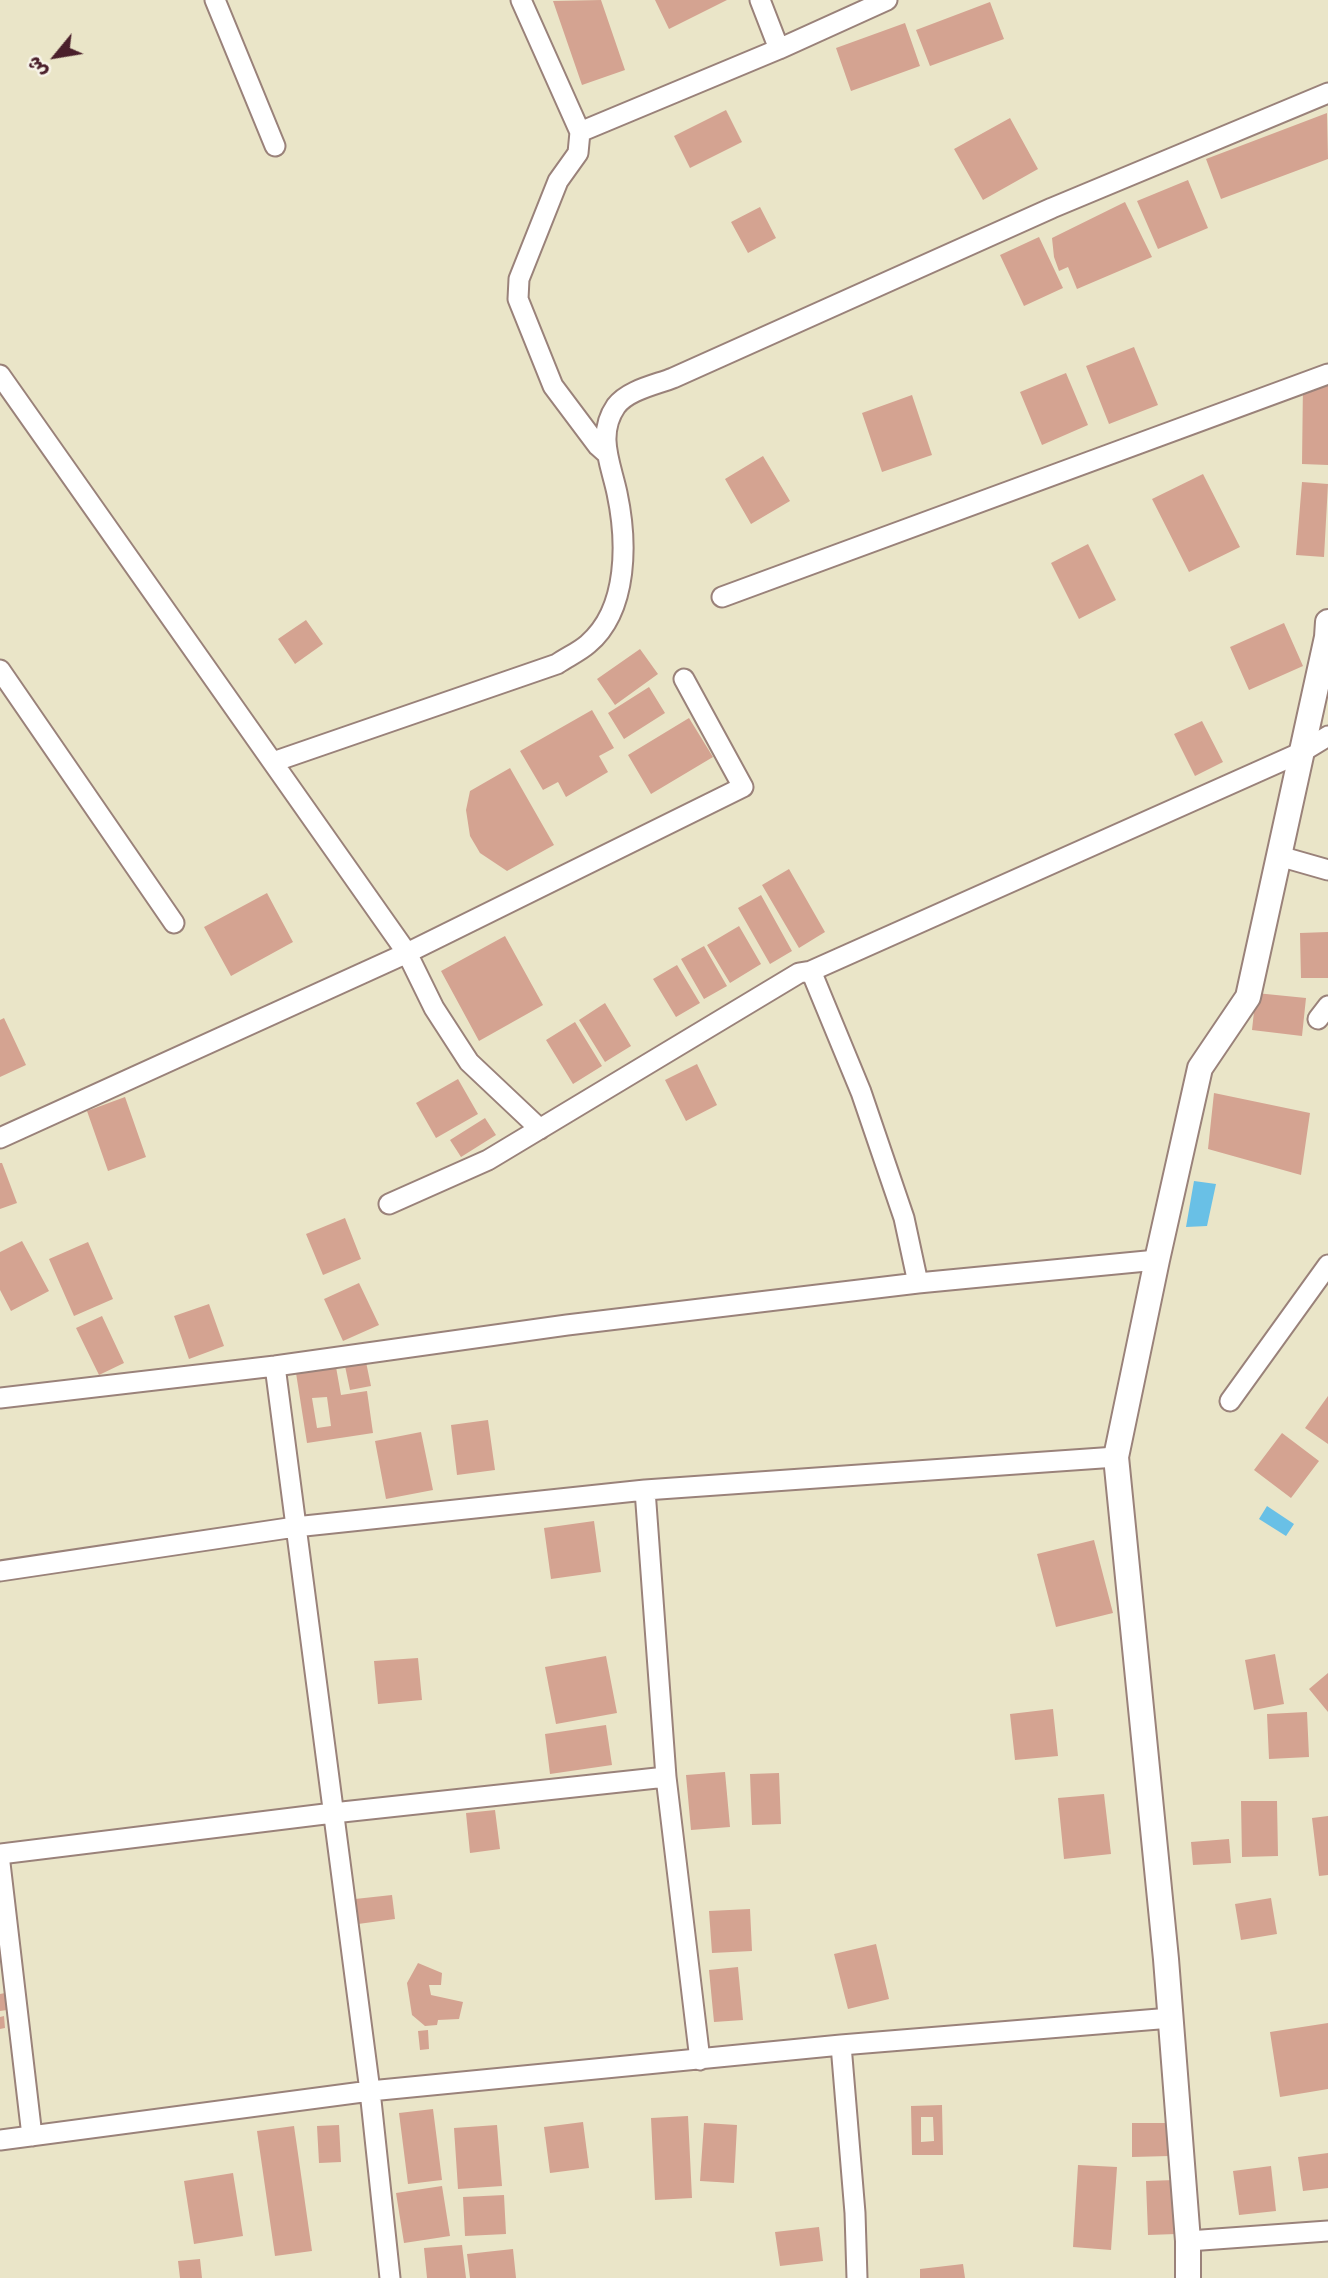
<!DOCTYPE html>
<html>
<head>
<meta charset="utf-8">
<style>
  body { margin:0 }
  #map { position:relative; width:1328px; height:2278px; overflow:hidden; background:#eae5c8; font-family:Mynerve,"Playpen Sans Arabic",sans-serif }
  canvas { display:block }
  .north { position:absolute; left:21px; top:21px; width:70px; height:70px; -webkit-text-stroke:5px #f7f3e8; paint-order:stroke; rotate:240deg; font-size:19px; font-weight:700; line-height:28px; text-align:center; color:#4a1f2b }
  .north::after { content:''; display:block; margin:auto; width:24px; height:32px; background:#4a1f2b; clip-path:polygon(50% 0,100% 100%,50% 72%,0 100%) }
</style>
</head>
<body>
<div id="map">
<canvas width="1328" height="2278"></canvas>
<div class="north">ش</div>
</div>
<script>
const ctx = document.querySelector('canvas').getContext('2d');
ctx.lineJoin = 'round';
function fill(path, color) { ctx.fillStyle = color; ctx.fill(path, 'evenodd'); }
function stroke(path, color, width, dash) { ctx.strokeStyle = color; ctx.lineWidth = width; ctx.lineCap = dash ? 'butt' : 'round'; ctx.setLineDash(dash || []); ctx.stroke(path); }
fill(new Path2D(`
  M1194 1181 1216 1184 1207 1226 1186 1227Z
  M1267 1506 1294 1524 1286 1536 1259 1519Z`), '#69c0e6');
fill(new Path2D(`
  M601 0 625 70 582 85 553 1Z
  M655 0H727L669 29Z
  M990 2 1004 39 930 66 916 30Z
  M905 23 920 66 851 91 836 48Z
  M726 110 742 142 690 168 674 136Z
  M1327 113 1328 159 1221 199 1206 159Z
  M1010 118 1038 169 983 200 954 149Z
  M1188 180 1208 228 1158 249 1137 201Z
  M1125 202 1152 257 1077 289 1068 267 1059 271 1054 257 1052 238Z
  M760 207 776 238 748 253 731 222Z
  M1039 237 1063 288 1024 306 1000 255Z
  M1134 347 1158 405 1109 424 1086 366Z
  M1066 373 1088 425 1042 445 1020 392Z
  M1303 383H1328V465L1302 464Z
  M912 395 932 455 882 472 862 413Z
  M763 456 790 501 751 524 725 479Z
  M1203 474 1240 547 1189 572 1152 499Z
  M1302 482 1328 484 1324 557 1296 555Z
  M1088 544 1116 600 1079 619 1051 563Z
  M306 620 323 644 295 664 278 639Z
  M1284 623 1303 666 1249 690 1230 647Z
  M640 649 658 674 615 705 597 679Z
  M649 687 665 713 624 739 608 713Z
  M592 710 614 748 599 756 608 772 566 797 558 782 543 790 520 751Z
  M689 718 713 757 651 794 628 755Z
  M1202 721 1223 762 1195 776 1174 734Z
  M510 768 554 845 507 871 480 853 470 836 466 810 470 791Z
  M789 869 825 932 799 948 762 885Z
  M267 893 293 942 231 976 204 927Z
  M761 895 792 951 770 964 738 908Z
  M739 926 761 964 730 983 707 945Z
  M1328 932V978H1301L1300 933Z
  M505 936 543 1005 479 1041 441 971Z
  M704 946 727 986 704 999 681 959Z
  M677 965 700 1003 676 1017 653 979Z
  M1256 993 1306 998 1302 1036 1252 1030Z
  M605 1003 631 1046 605 1062 579 1020Z
  M4 1018 26 1065 0 1077V1020Z
  M575 1022 602 1066 573 1084 546 1040Z
  M697 1064 717 1105 686 1121 665 1080Z
  M458 1079 478 1114 436 1138 416 1103Z
  M1214 1093 1310 1113 1301 1175 1208 1149Z
  M125 1097 146 1157 108 1171 87 1111Z
  M485 1118 496 1135 461 1157 450 1140Z
  M0 1163H2L17 1203 0 1209Z
  M345 1218 361 1259 323 1275 306 1234Z
  M22 1241 49 1291 11 1311 0 1290V1252Z
  M88 1242 113 1299 74 1316 49 1259Z
  M359 1283 379 1325 343 1341 324 1299Z
  M209 1304 224 1346 189 1359 174 1316Z
  M102 1316 124 1363 99 1375 76 1328Z
  M366 1362 371 1386 350 1390 345 1366Z
  M336 1367 341 1395 367 1391 373 1433 307 1443 296 1373ZM327 1397 331 1426 317 1428 312 1398Z
  M1328 1396V1444L1305 1428Z
  M488 1420 495 1470 457 1475 451 1425Z
  M421 1432 433 1490 386 1499 375 1441Z
  M1282 1433 1319 1461 1291 1498 1254 1470Z
  M594 1521 601 1572 551 1579 544 1528Z
  M1094 1540 1113 1613 1056 1627 1037 1554Z
  M1275 1654 1284 1704 1254 1710 1245 1660Z
  M606 1656 617 1713 556 1724 545 1667Z
  M418 1658 422 1700 378 1704 374 1661Z
  M1328 1673V1712L1309 1689Z
  M1053 1709 1058 1756 1015 1760 1010 1714Z
  M1307 1712 1309 1757 1269 1759 1267 1714Z
  M606 1725 612 1765 550 1774 545 1734Z
  M725 1772 730 1827 691 1830 686 1775Z
  M779 1773 781 1824 752 1825 750 1774Z
  M1104 1794 1111 1854 1064 1859 1058 1798Z
  M1241 1801H1277L1278 1856 1242 1857Z
  M495 1810 500 1849 470 1853 466 1813Z
  M1328 1816V1875L1319 1876 1312 1818Z
  M1229 1839 1231 1863 1193 1865 1191 1842Z
  M392 1895 395 1919 358 1924 355 1899Z
  M1271 1898 1277 1934 1241 1940 1235 1904Z
  M750 1909 752 1951 712 1953 709 1911Z
  M876 1944 889 1999 848 2009 834 1954Z
  M418 1963 442 1973 441 1985H429L431 1995 463 2002 459 2019 438 2020 437 2025 425 2026 412 2015 407 1983Z
  M738 1967 743 2020 714 2022 709 1970Z
  M5 1993 7 2010 0 2011V1994Z
  M4 2016 5 2028 0 2029V2017Z
  M1328 2023V2089L1280 2097 1270 2032Z
  M428 2030 429 2049 420 2050 418 2031Z
  M942 2105 943 2155H912L911 2106ZM921 2117H933L934 2141 921 2142Z
  M433 2109 442 2180 408 2184 399 2113Z
  M688 2116 692 2198 655 2200 651 2118Z
  M583 2122 589 2168 550 2173 544 2127Z
  M704 2123 737 2125 734 2183 700 2181Z
  M1132 2123H1168L1169 2156 1132 2157Z
  M339 2125 341 2162 319 2163 317 2126Z
  M497 2125 502 2186 458 2189 454 2128Z
  M294 2126 312 2251 275 2256 257 2131Z
  M1328 2153V2188L1303 2191 1298 2157Z
  M1078 2165 1117 2167 1111 2250 1073 2247Z
  M1271 2166 1276 2211 1239 2215 1233 2171Z
  M233 2173 243 2236 194 2244 184 2181Z
  M1175 2180 1176 2234 1148 2235 1146 2181Z
  M442 2186 450 2236 404 2243 396 2193Z
  M504 2195 506 2234 465 2236 463 2197Z
  M819 2227 823 2261 780 2266 775 2232Z
  M462 2245 466 2278H427L424 2248Z
  M513 2249 516 2278H470L467 2254Z
  M200 2259 202 2278H180L178 2261Z
  M963 2264 965 2278H920V2269Z`), '#d4a391');
const minor = new Path2D(`
  M215 0 275 146
  M521 0 580 132 578 153 558 181 519 279 518 299 553 386 598 446 607 454
  M760 0 779 49 887 0
  M580 132 779 49
  M0 375 407 953 434 1008 469 1062 540 1129
  M722 597 1328 374
  M0 670 174 923
  M273 762 557 664C567 657 579 652 588 644 629 609 627 540 617 493 611 464 596 435 616 406 628 390 655 385 673 378L1052 208 1328 93
  M1279 856 1328 870
  M811 971 861 1092 904 1218 918 1283
  M1318 1019 1328 1006
  M0 1138 407 953 743 787 684 679
  M389 1204 488 1160 799 973 811 971 1302 752 1328 736
  M275 1366 370 2091 390 2278
  M0 1398 275 1366 567 1325 918 1283 1157 1260
  M1230 1401 1328 1265
  M645 1490 666 1777 700 2060
  M0 1571 295 1527 645 1490 1116 1457
  M0 1854 333 1813 666 1777
  M0 1863 32 2136
  M841 2045 855 2213 857 2278
  M0 2140 370 2091 841 2045 1171 2018
  M1188 2241 1328 2231`);
const tertiary = new Path2D(`
  M1188 2278V2241L1166 1959 1116 1457 1157 1260 1200 1068 1248 997 1327 637 1328 622`);
stroke(minor, '#9a827a', 23);
stroke(tertiary, '#9a827a', 28);
stroke(minor, '#fff', 19);
stroke(tertiary, '#fff', 24);
</script>
</body>
</html>
